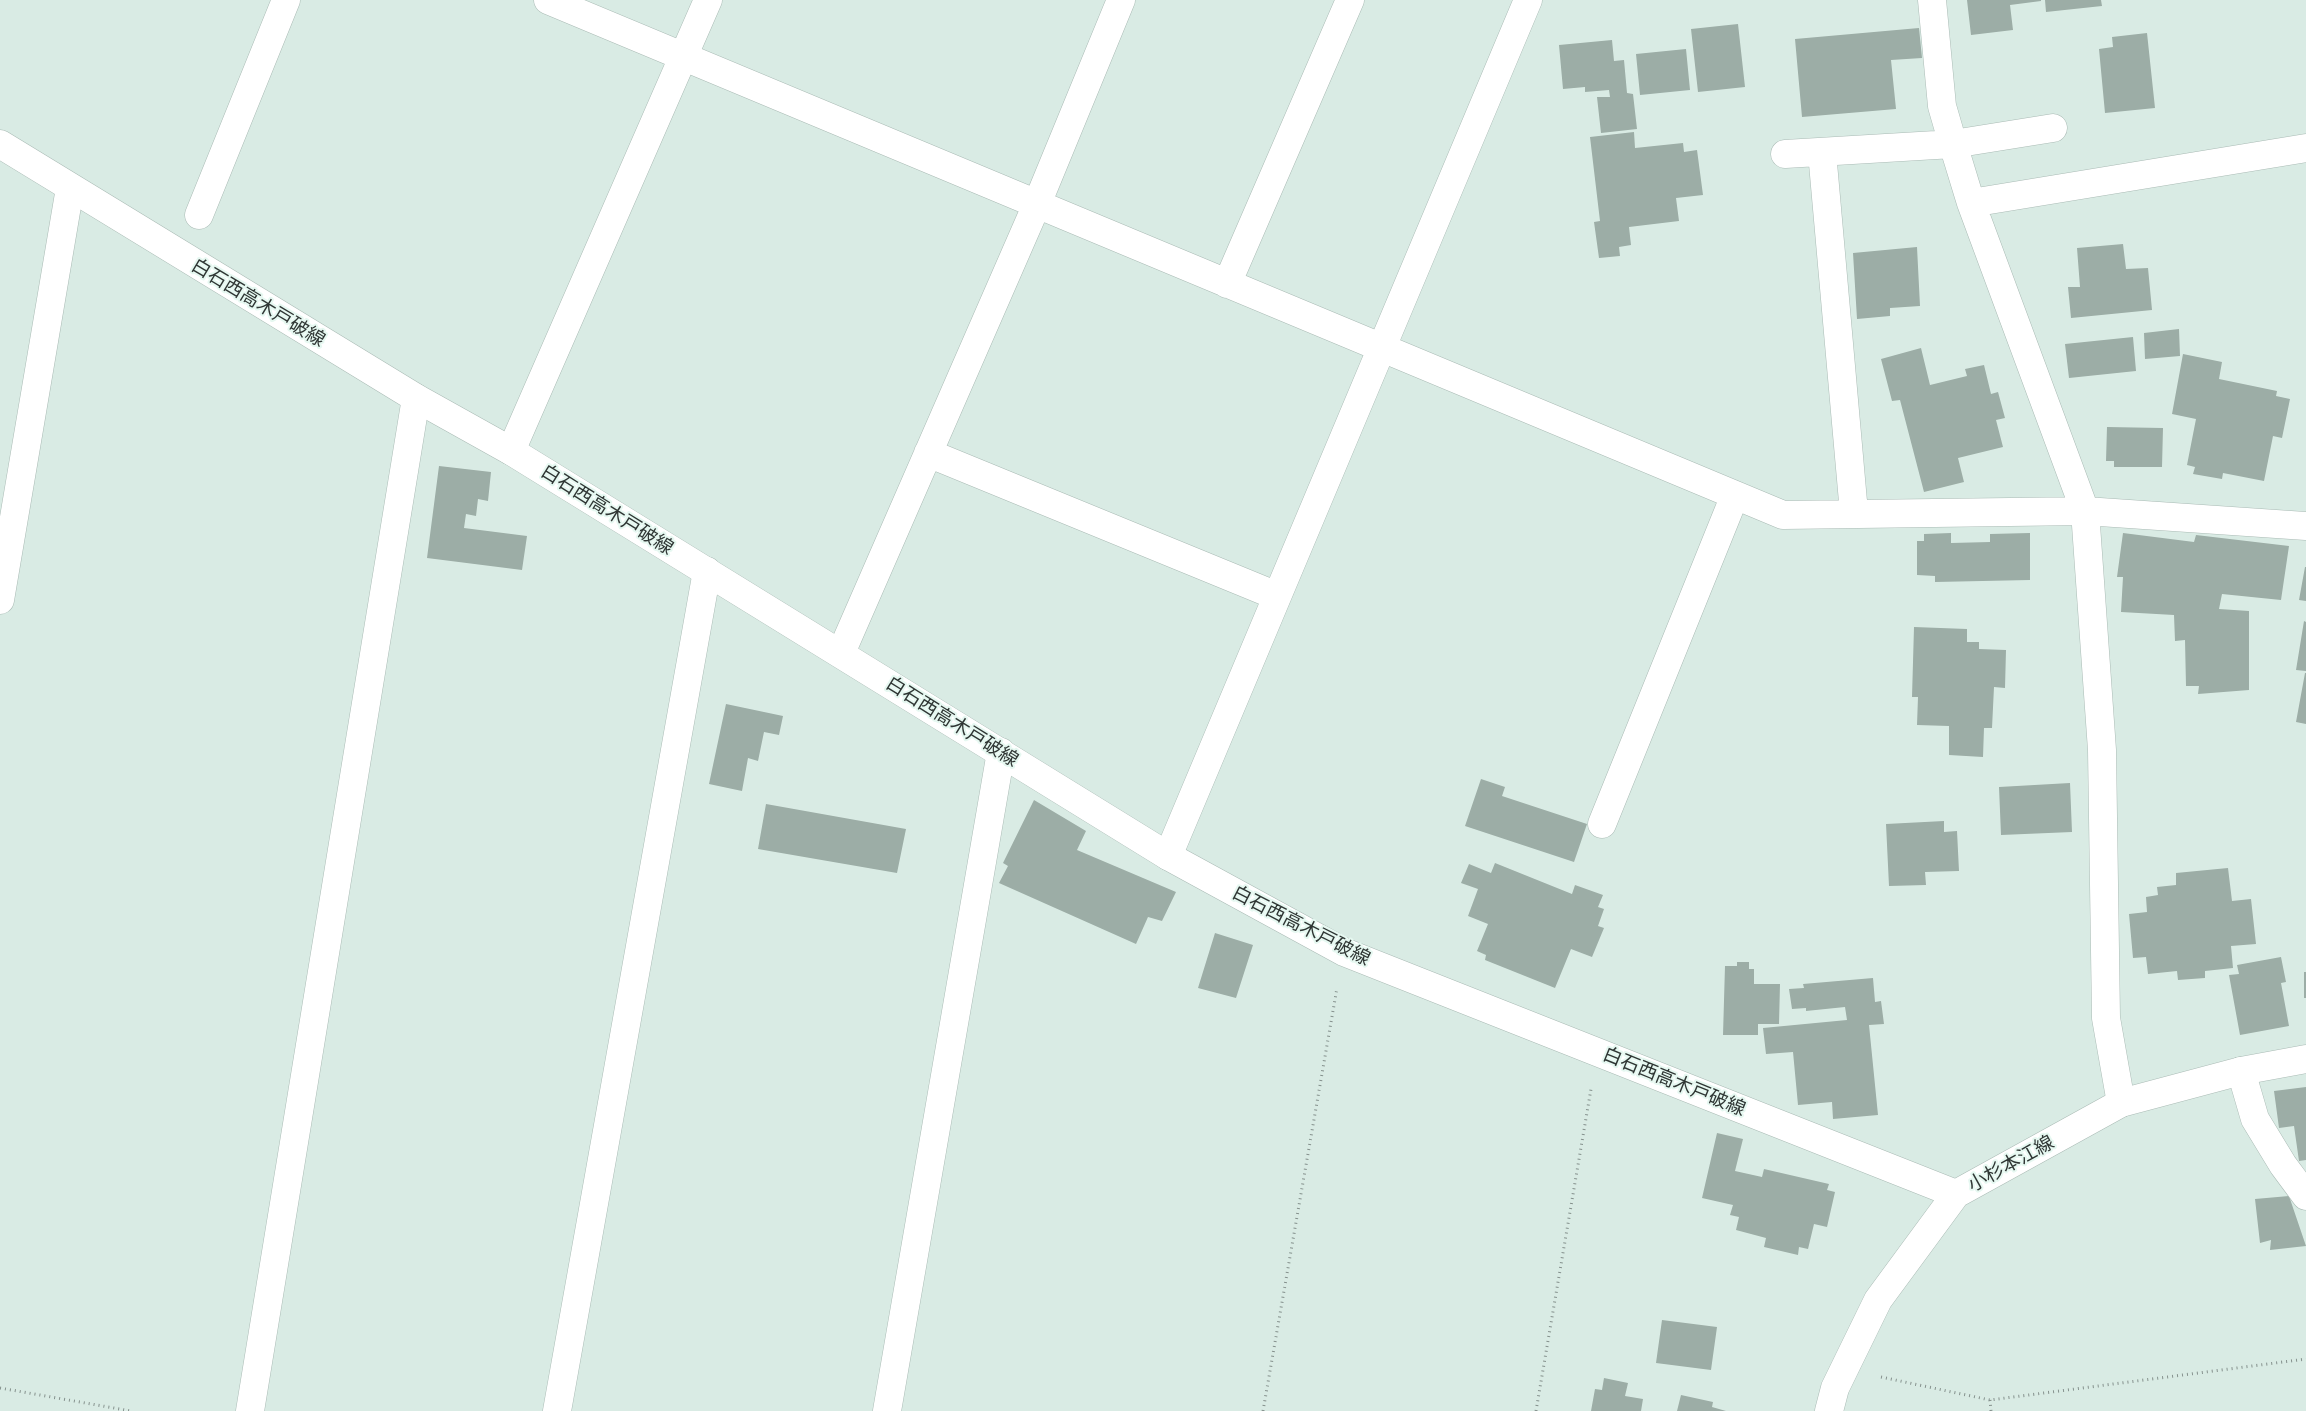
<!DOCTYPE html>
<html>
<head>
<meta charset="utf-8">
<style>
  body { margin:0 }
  canvas { display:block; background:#d9ebe4 }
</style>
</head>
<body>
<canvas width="2306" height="1411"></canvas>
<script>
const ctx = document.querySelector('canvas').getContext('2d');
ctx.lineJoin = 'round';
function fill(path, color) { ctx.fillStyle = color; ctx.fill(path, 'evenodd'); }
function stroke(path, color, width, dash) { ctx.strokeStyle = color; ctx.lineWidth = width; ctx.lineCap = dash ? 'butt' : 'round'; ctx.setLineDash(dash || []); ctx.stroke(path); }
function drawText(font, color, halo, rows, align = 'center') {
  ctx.font = font + ' "Alegreya Sans","Noto Sans JP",sans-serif'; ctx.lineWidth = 4; ctx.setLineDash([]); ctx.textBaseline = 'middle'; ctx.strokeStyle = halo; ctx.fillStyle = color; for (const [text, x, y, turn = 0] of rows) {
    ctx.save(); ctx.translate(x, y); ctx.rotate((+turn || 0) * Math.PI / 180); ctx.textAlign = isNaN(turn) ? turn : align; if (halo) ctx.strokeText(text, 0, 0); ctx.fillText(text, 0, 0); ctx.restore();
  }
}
fill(new Path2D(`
  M1967 0H2041V1L2010 5 2013 30 1971 35Z
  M2045 0H2101L2102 6 2046 12Z
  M1738 24 1745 87 1698 92 1691 29Z
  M1919 28 1922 58 1891 60 1896 109 1802 117 1795 39Z
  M2147 33 2155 108 2105 113 2099 49 2113 47 2112 37Z
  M1612 40 1614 61 1624 60 1627 93 1633 94 1637 129 1601 133 1597 97H1610L1609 90 1585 92V87L1563 89 1559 45Z
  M1686 49 1690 90 1640 95 1636 54Z
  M1634 132 1635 148 1683 143 1684 152 1697 150 1703 195 1676 198 1679 221 1629 227 1631 245 1619 247 1620 256 1599 258 1594 222 1600 221 1590 137Z
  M2123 244 2126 269 2148 268 2152 310 2071 318 2068 287H2080L2077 248Z
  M1917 247 1920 306 1890 308V316L1857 319 1853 253Z
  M2179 329 2180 356 2145 359 2144 333Z
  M2133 337 2136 371 2069 378 2065 344Z
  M1921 348 1930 385 1967 376 1965 369 1984 365 1991 394 1998 392 2005 418 1996 420 2003 447 1958 458 1964 482 1924 492 1900 400 1892 401 1881 359Z
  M2183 354 2222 362 2219 379 2277 391 2276 396 2290 399 2282 438 2273 436 2264 481 2223 473 2222 479 2193 474 2195 467 2187 465 2196 419 2172 414Z
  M2107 427 2163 428 2162 467H2114V461H2106Z
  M439 466 491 472 488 501 478 499 476 516 466 514 464 528 527 536 522 570 427 558Z
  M1951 533V543L1990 542V534L2030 533V580L1935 582V576L1917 575V541H1924V534Z
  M2123 533 2194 542 2196 535 2289 546 2281 600 2222 594 2219 609 2249 611V690L2198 694 2199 686H2186L2185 640 2175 641 2174 615 2121 612 2123 577H2117Z
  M2305 567H2306V601L2299 600Z
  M2304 621 2306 622V671L2296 670Z
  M1914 627 1967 629V642H1979V649L2006 650 2005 688 1994 687 1992 728H1984L1983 757 1949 755V726L1917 725 1918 697H1912Z
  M2305 673H2306V724L2296 722Z
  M726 704 783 716 779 735 764 732 758 761 748 758 742 791 709 784Z
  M1481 779 1505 787 1502 796 1587 824 1574 862 1465 826Z
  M2070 783 2072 832 2001 835 1999 787Z
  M1034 800 1086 831 1077 850 1176 892 1162 921 1148 917 1136 944 999 883 1008 866 1003 863Z
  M766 804 906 829 897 873 758 849Z
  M1944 821V832L1957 831 1959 871 1925 872 1926 885 1889 886 1886 824Z
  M1495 863 1572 894 1575 885 1603 895 1598 907 1604 909 1598 926 1604 928 1592 957 1571 949 1555 988 1485 960 1486 955 1477 951 1488 924 1468 916 1478 889 1461 883 1469 864 1491 873Z
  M2228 868 2232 901 2251 899 2256 944 2231 946 2233 968 2205 971V978L2178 980 2177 971 2148 974 2146 957 2133 958 2129 914 2147 912 2146 897 2158 895 2157 887 2176 885V873Z
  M1215 933 1253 945 1236 998 1198 988Z
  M2281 957 2286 982 2281 983 2289 1026 2240 1035 2229 975 2239 974 2237 965Z
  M1737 962H1749V969H1754V984H1780L1779 1024H1758V1035H1723L1725 966H1737Z
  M2304 972H2306V998H2304Z
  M1873 978 1875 1002 1881 1001 1884 1024 1869 1025 1878 1115 1833 1119 1832 1102 1798 1105 1793 1052 1766 1054 1763 1028 1847 1020 1845 1007 1806 1011V1008L1792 1009 1789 989 1804 988 1803 984Z
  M2306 1087V1160L2299 1161 2294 1126 2279 1128 2274 1091Z
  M1717 1133 1743 1139 1735 1171 1762 1177 1764 1169 1829 1184 1827 1190 1835 1192 1827 1227 1814 1224 1808 1249 1799 1247 1798 1255 1764 1247 1766 1238 1736 1230 1739 1217 1730 1215 1733 1205 1702 1198Z
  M2289 1196 2306 1246 2270 1250 2271 1240 2260 1243 2255 1199Z
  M1662 1320 1717 1327 1711 1370 1656 1363Z
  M1604 1378 1628 1383 1625 1396 1643 1399 1641 1411H1591L1595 1389 1602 1390Z
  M1681 1395 1713 1402 1712 1407 1726 1411H1677Z`), '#9cada6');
const minor = new Path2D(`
  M548 0 1037 204 841 653
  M1121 0 1037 204 1783 515 2085 511 2306 526
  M1932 0 1942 106 1953 144 1971 203 2085 511 2102 750 2106 1018 2121 1103
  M1822 152 1854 513
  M1785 154 1953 144 2053 128
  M1971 203 2306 148
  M199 215 286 0
  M1227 284 1350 0
  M511 451 708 0
  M928 453 1277 596
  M0 600 70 188
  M1602 824 1735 495
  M1168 856 1528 0
  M2241 1071 2255 1119 2283 1165 2306 1196
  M250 1411 416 398
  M557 1411 707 571
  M887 1411 1001 752`);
const major = new Path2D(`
  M0 144 416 398 511 451 1168 856 1344 952 1956 1194
  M1829 1411 1835 1388 1878 1300 1956 1194 2121 1103 2241 1071 2306 1059`);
stroke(minor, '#aabbb5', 29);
stroke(major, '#aabbb5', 29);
stroke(new Path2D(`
  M1881 1377 1990 1400 2306 1359
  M0 1388 131 1411
  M1990 1400 1991 1411
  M1263 1411 1337 988
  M1536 1411 1591 1089`), '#85918d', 3, [1, 4]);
stroke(minor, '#fff', 28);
stroke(major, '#fff', 28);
drawText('19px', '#2f3634', '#e6f8f1', [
  ["白石西高木戸破線",258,303,31],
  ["白石西高木戸破線",607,510,32],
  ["白石西高木戸破線",952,722,32],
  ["白石西高木戸破線",1301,926,27],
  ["白石西高木戸破線",1674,1082,22],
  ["小杉本江線",2011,1164,-29]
]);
</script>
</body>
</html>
